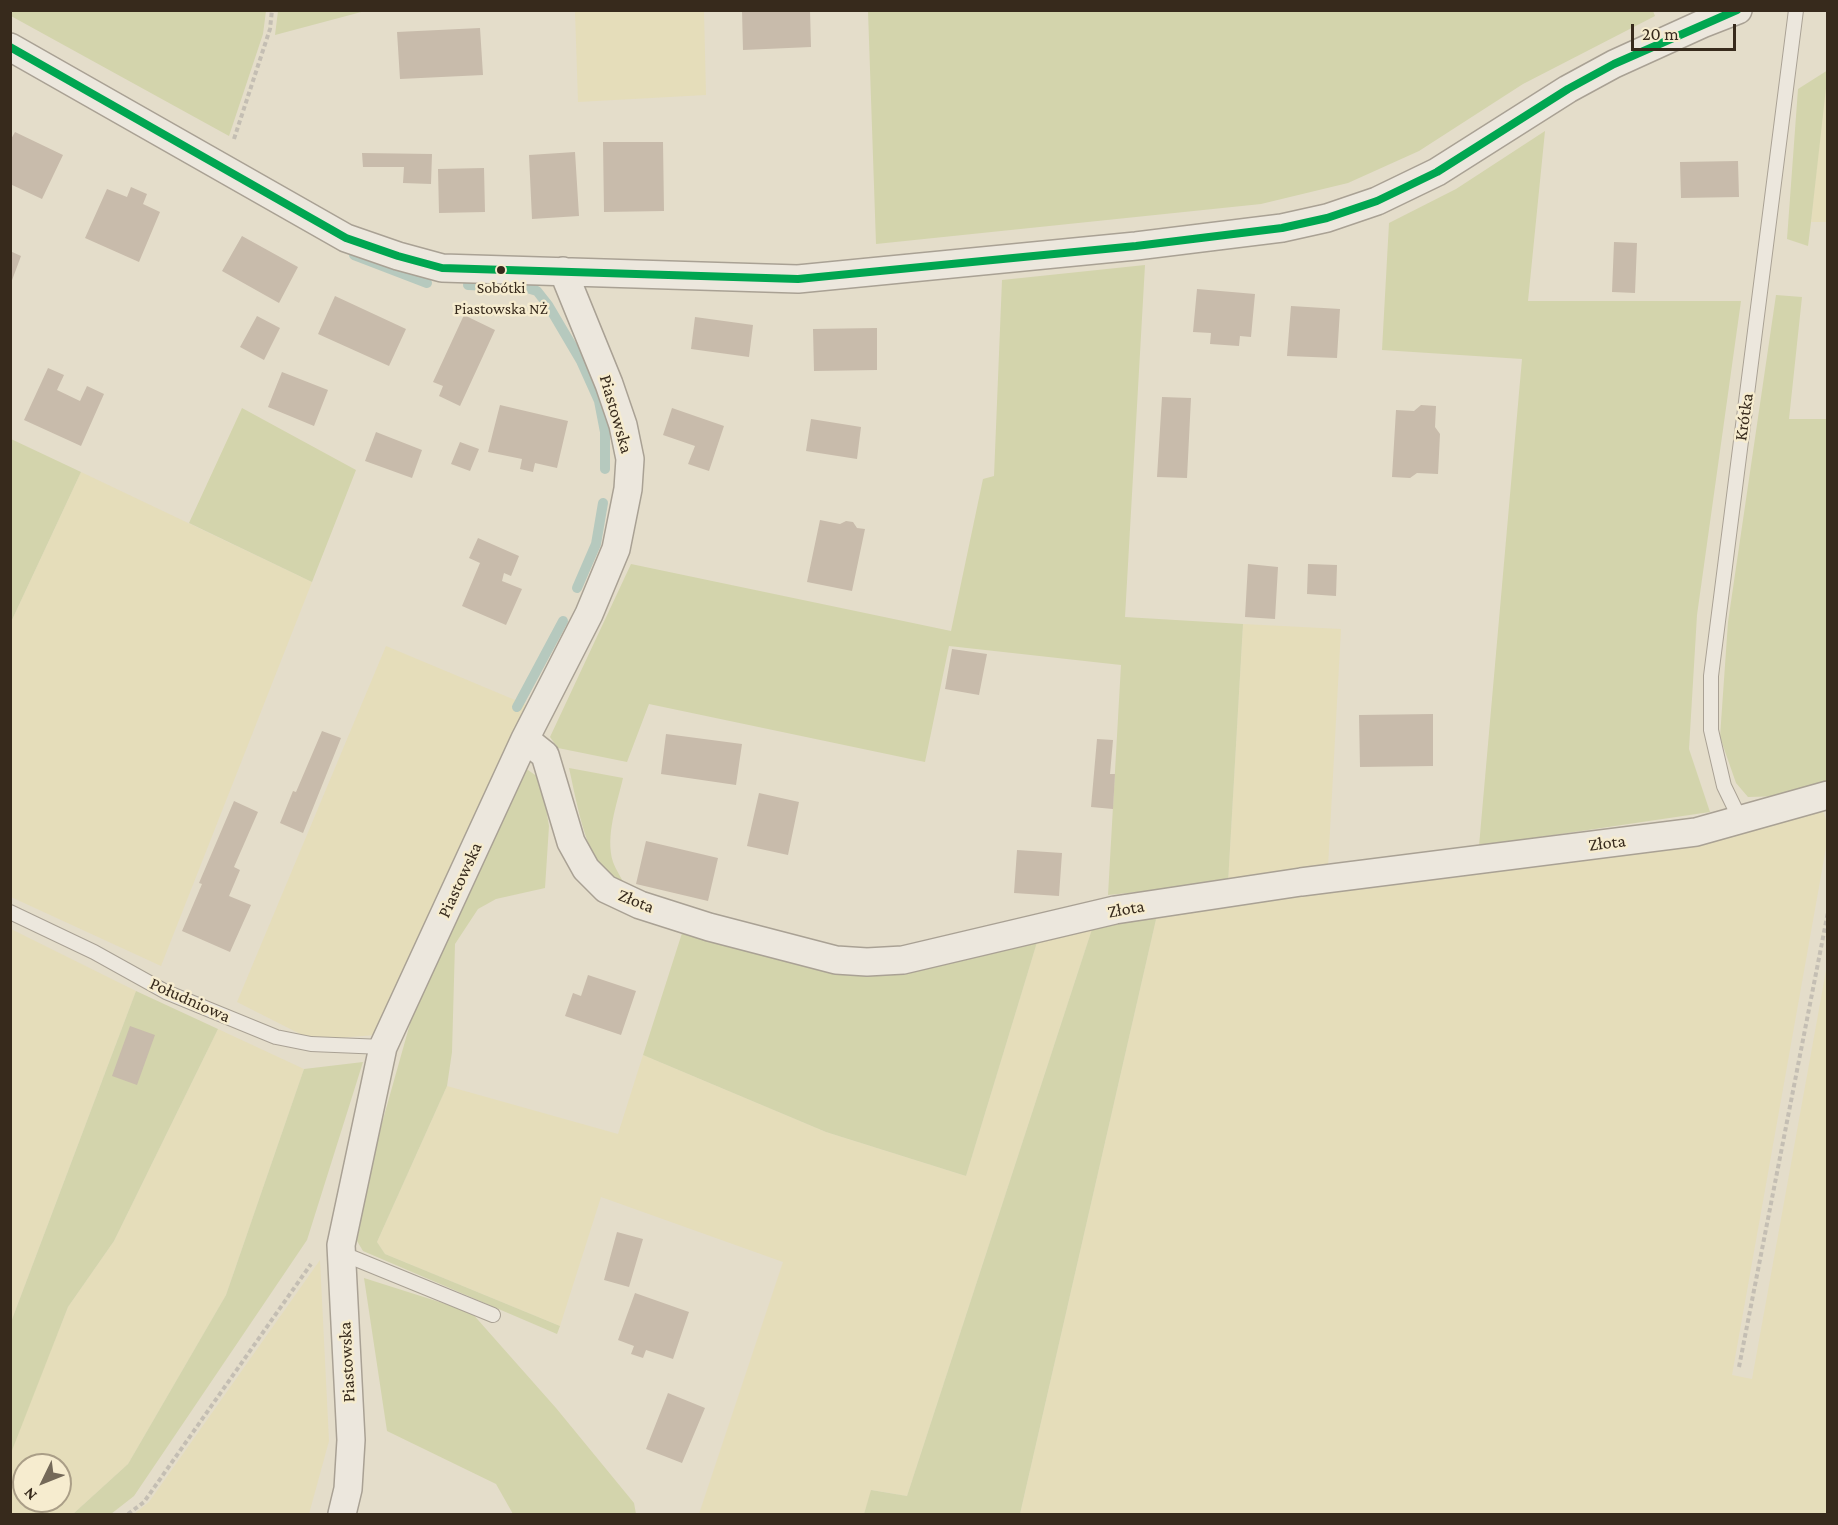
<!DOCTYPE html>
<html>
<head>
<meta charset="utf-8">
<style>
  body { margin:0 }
  #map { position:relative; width:1838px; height:1525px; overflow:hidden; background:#e4ddca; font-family:"Crimson Pro",serif }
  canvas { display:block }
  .frame { position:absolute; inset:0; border:12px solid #372a1c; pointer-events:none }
  .north { position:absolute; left:12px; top:1453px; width:60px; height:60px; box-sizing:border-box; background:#f6eccf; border:2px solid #aa9e87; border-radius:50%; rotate:227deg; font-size:16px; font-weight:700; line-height:24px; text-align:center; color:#372a1c }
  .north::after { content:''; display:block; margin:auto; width:21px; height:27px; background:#746959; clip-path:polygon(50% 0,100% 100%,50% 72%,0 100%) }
  .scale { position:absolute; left:1631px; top:24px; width:105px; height:27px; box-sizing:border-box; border:3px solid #372a1c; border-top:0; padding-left:8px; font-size:18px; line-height:21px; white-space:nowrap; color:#372a1c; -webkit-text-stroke:4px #f6eccf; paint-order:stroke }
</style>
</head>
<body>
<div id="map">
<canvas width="1838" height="1525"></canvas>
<div class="frame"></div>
<div class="north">N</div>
<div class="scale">20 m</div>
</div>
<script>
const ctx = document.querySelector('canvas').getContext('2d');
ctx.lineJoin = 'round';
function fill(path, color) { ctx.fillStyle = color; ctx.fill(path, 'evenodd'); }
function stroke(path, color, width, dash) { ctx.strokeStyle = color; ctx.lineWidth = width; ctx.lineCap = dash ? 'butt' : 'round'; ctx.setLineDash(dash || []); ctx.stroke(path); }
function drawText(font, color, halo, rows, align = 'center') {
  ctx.font = font + ' "Crimson Pro",serif'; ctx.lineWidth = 5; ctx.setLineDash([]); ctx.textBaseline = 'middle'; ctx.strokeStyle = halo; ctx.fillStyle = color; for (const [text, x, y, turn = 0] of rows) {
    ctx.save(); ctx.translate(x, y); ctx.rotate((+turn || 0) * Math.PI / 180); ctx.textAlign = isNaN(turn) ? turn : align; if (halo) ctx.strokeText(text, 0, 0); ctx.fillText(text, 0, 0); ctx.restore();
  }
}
fill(new Path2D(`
  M575 11H704L706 95 578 102Z
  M1827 70V222H1811Z
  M81 472 312 582 161 966 11 897V622Z
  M1243 624 1341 629 1328 867 1228 883Z
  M386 646 527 705 376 1035 312 1040 237 1002Z
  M1823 811 1827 822V842L1732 1375 1752 1379 1827 965V1514H1020L1157 915 1710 838Z
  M1093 926 907 1496 872 1490 864 1514H699L783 1262 601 1197 560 1326 385 1254 377 1242 447 1086 618 1134 643 1055 826 1132 966 1176 1038 939Z
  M11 929 136 991 11 1322Z
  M218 1029 304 1069 226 1295 128 1464 73 1514H11L10 1453 68 1307 114 1241ZM24 1465H60V1501H24Z
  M320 1260 329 1441 309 1514H134L149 1502Z`), '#e5ddba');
fill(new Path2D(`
  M10 11 11 10 266 11 263 34 229 136 11 16Z
  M278 11V10L365 11 275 35Z
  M1653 11 1655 16 1523 84 1419 151 1348 183 1261 204 876 244 868 11Z
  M1828 70 1811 222 1808 246 1787 239 1798 89Z
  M1545 131 1528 301H1741L1697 615 1689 749 1710 812 1479 846 1522 359 1382 350 1389 223 1456 189Z
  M1145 265 1125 617 1243 624 1228 883 1108 895 1121 665 949 646 925 762 649 704 627 762 558 748 550 737 631 564 951 631 983 479 994 476 1002 280Z
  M1776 295 1802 297 1789 419H1827V787L1783 796 1748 797 1736 783 1720 737 1728 622Z
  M242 408 356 470 312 582 189 523Z
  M11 439 81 472 11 622Z
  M525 768 541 779 549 826 545 888 496 899 478 909 455 944 452 1052 447 1086 377 1242 385 1254 560 1326 557 1334 363 1251 357 1241 373 1155 413 1013Z
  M569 768 623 778C617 804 605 836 613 862 616 870 622 879 626 887 621 884 614 882 610 878 585 857 576 798 569 768Z
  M1157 915 1020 1514H864L871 1490 907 1496 1093 926Z
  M683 930 852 975 924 965 1038 939 966 1176 826 1132 643 1055Z
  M136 991 218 1029 114 1241 68 1307 11 1453V1322Z
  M363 1062 307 1240 134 1496 111 1514H73L128 1464 226 1295 304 1069Z
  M364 1278 471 1312 556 1408 634 1503 636 1514H513L496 1484 387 1431Z`), '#d3d4ac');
stroke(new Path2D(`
  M354 255 427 283
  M468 285 527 288 537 291 548 305 581 361 599 401 605 432V469
  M577 588 596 544 603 503
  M517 707 563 621`), '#b6c9be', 10);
fill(new Path2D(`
  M742 10H810L811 47 743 50Z
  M480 28 483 75 400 79 397 32Z
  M15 132 63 155 42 199 10 184V141Z
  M603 142H663L664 211 604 212Z
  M575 152 579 216 532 219 529 155Z
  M362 153 432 154 431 184 403 183 404 167H363Z
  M1738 161 1739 197 1681 198 1680 162Z
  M484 168 485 212 439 213 438 169Z
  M131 187 147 194 143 204 160 212 139 262 85 238 107 189 127 197Z
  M242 236 298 267 279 303 222 271Z
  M1614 242 1637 243 1635 293 1612 292Z
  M10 251 21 256 11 283H10Z
  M1197 289 1255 294 1251 337 1240 336 1239 346 1210 344 1211 333 1193 332Z
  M335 296 406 329 389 366 318 334Z
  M1291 306 1340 309 1337 358 1287 356Z
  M464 315 495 330 460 406 439 396 443 386 433 382Z
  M257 316 280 328 264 360 240 347Z
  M695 317 753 325 749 357 691 349Z
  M877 328V370L814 371 813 329Z
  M48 368 64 375 57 390 80 401 87 386 104 394 81 446 24 420Z
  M282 372 328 390 314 426 268 407Z
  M1162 397 1191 398 1187 478 1157 477Z
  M500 405 568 421 557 468 535 463 533 472 520 469 522 459 488 452Z
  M1421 405 1436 406 1435 427 1440 434 1438 474 1417 473 1410 478 1392 477 1396 410 1414 411Z
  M672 408 724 426 709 471 688 464 695 446 663 435Z
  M811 419 861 427 857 459 806 451Z
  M376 432 422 450 412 478 365 461Z
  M460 442 479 449 470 471 451 464Z
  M820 520 840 524 846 521 853 522 857 528 865 529 852 591 807 582Z
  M478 538 519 556 511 576 504 573 502 581 522 589 506 625 462 606 480 563 469 558Z
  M1248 564 1278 567 1275 619 1245 617Z
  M1308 564 1337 565 1336 596 1307 594Z
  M952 649 987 654 979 695 945 689Z
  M1433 714V766L1360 767 1359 715Z
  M322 731 341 738 303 833 280 823 293 791 296 792Z
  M666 734 742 744 736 785 661 774Z
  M1097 739 1113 740 1110 774H1115L1113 809 1091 807Z
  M759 793 799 802 788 855 747 846Z
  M234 801 258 812 234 867 240 870 229 896 251 905 230 952 182 931 202 884 199 883Z
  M646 841 718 858 708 901 636 884Z
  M1017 850 1062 853 1059 896 1014 893Z
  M588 975 636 991 621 1035 565 1016 573 993 581 996Z
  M130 1026 155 1035 137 1085 112 1076Z
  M617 1232 643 1239 629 1287 604 1280Z
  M635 1293 689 1312 673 1359 646 1350 643 1358 631 1354 634 1346 618 1340Z
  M668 1393 705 1408 682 1463 646 1449Z`), '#c8bbab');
const service = new Path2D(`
  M1740 819 1724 786 1711 730V676L1796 10
  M10 912 94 952 166 992 276 1037 311 1044 383 1047
  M341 1253 493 1315`);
const minor = new Path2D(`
  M10 47 346 238 398 256 442 268 798 279 1136 246 1282 228 1327 218 1377 201 1437 172 1568 89 1614 64 1702 24 1738 10
  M525 739 545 755 571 842 586 869 606 889 640 905 709 927 836 960 867 962 903 960 1115 910 1301 882 1696 832 1828 795
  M342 1514 348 1489 351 1440 341 1245 383 1047 525 739 589 614 616 549 628 489 630 459 623 425 609 384 563 271`);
stroke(service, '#a9a194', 16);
stroke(minor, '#a9a194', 30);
stroke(new Path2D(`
  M234 139 270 29 272 10
  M1739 1367 1828 912
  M128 1514 144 1502 311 1264`), '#c4beb3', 4, [4.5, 3]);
stroke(service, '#ece7dd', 14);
stroke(minor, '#ece7dd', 27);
stroke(new Path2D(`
  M10 47 346 238 398 256 442 268 798 279 1136 246 1282 228 1327 218 1377 201 1437 172 1568 89 1614 64 1737 10`), '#00a651', 8);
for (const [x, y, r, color] of [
  [501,270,5,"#372a1c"]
]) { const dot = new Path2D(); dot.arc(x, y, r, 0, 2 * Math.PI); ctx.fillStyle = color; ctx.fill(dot); stroke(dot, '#f6eccf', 2); }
drawText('16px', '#372a1c', '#f6eccf', [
  ["Sobótki",501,288],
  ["Piastowska NŻ",501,309]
]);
drawText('18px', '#372a1c', '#f6eccf', [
  ["Piastowska",616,414,74],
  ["Krótka",1744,417,-82],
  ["Złota",1607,843,-7],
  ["Piastowska",460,880,-65],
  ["Złota",636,901,22],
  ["Złota",1126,909,-10],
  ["Południowa",190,1000,24],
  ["Piastowska",347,1362,-93]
]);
</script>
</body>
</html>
